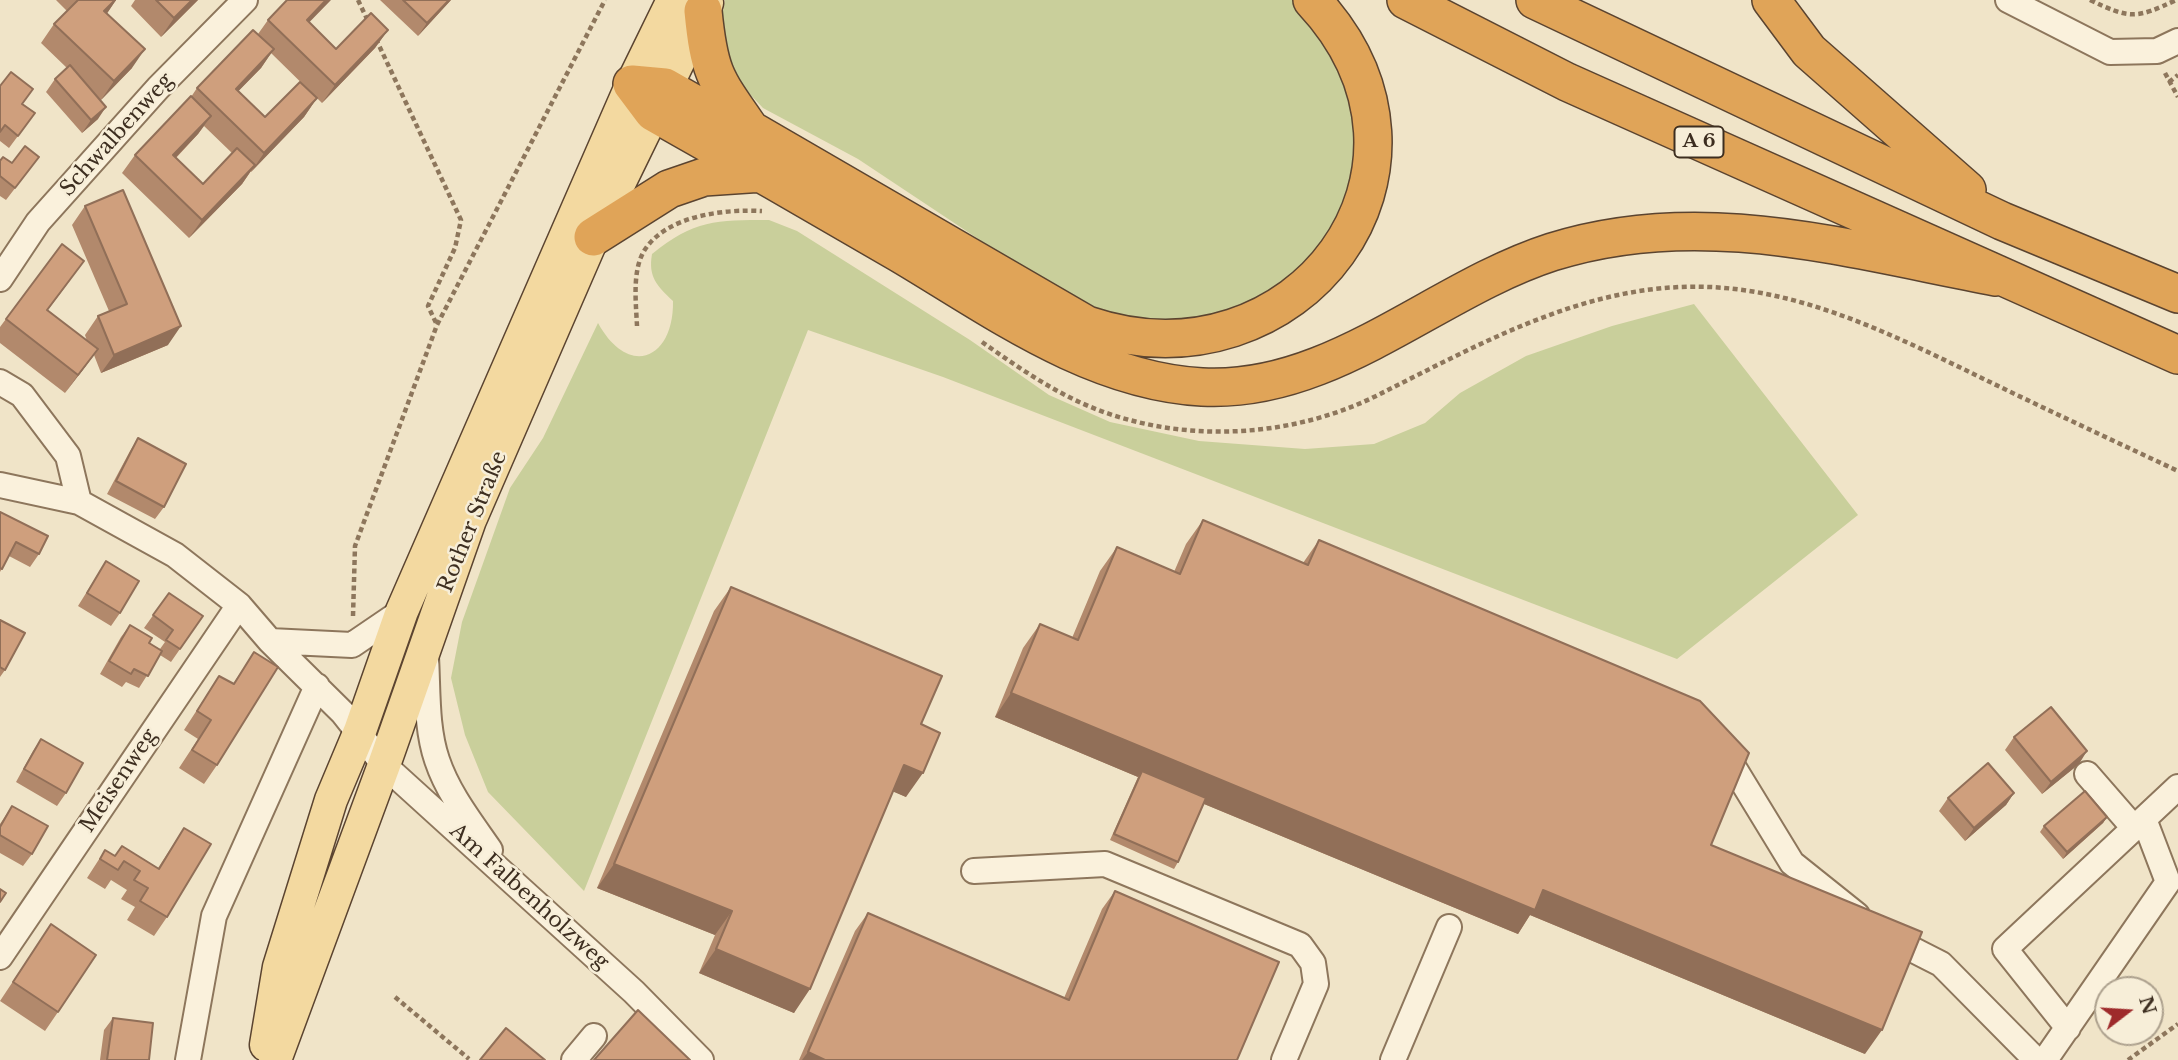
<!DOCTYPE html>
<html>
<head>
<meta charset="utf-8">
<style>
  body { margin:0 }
  #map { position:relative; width:2178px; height:1060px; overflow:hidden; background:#f0e4c8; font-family:"Libre Baskerville",serif }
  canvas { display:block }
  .north { position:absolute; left:2094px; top:976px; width:70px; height:70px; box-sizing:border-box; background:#f7eed8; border:2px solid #ada18e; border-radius:50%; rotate:73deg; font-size:19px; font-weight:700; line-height:28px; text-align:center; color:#3d2e20 }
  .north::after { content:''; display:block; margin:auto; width:24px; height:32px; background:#9e2a2b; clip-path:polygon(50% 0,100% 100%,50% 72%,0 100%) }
</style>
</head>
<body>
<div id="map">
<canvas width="2178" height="1060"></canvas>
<div class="north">N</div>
</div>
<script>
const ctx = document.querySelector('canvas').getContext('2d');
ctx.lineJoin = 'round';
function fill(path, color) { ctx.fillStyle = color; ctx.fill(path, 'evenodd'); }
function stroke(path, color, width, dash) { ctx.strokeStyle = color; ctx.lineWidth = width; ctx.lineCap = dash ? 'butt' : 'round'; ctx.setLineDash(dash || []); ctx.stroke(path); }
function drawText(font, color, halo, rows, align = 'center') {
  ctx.font = font + ' "Libre Baskerville",serif'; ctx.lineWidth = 5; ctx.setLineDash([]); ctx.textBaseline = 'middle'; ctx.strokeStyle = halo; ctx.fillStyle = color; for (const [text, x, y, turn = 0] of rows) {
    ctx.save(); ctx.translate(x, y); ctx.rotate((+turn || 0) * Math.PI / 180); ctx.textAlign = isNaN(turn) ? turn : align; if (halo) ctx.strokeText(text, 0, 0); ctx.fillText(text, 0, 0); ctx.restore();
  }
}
fill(new Path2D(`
  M725 0H1293L1309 13 1334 49 1360 143 1353 188 1315 261 1231 315 1158 323 1094 308 1013 262 858 159 763 108 743 87 730 61 723 42 722 16Z
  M769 220 797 231 970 340 1049 395 1110 422 1199 441 1305 449 1374 444 1425 423 1460 393 1526 356 1612 326 1694 304 1858 515 1677 659 943 377 808 330 584 891 488 792 465 735 451 678 462 622 510 488 543 438 598 323C629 379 674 359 673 301 657 286 648 277 652 254 694 220 716 220 769 220Z`), '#c9cf9b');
const minor = new Path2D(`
  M2008 0 2110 52 2157 51 2178 41
  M0 279 38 222 158 88 245 0
  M0 382 22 395 68 456 79 502
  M0 485 79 502 175 555 239 605 270 641 343 713 384 765 634 992 701 1060
  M270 641 352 645 402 611
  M426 657C428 690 426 728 437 760 448 793 470 821 490 850
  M1723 750 1792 863 1857 915
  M2087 774 2134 828
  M974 871 1105 864 1300 945 1313 963 1316 984 1284 1060
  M1886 936 1941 964 2036 1060
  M0 957 239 605
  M2068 1028 2005 949 2178 787
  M188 1060 214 916 317 686
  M574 1060 594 1036
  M1393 1060 1449 927
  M2045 1060 2168 882 2144 819`);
const major = new Path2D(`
  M266 1045 279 967 331 800 360 731 402 611 632 84 673 0
  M275 1060 384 765 470 520 593 237 707 3`);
const highway = new Path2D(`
  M1406 0 1567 82 2178 355
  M1535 0 2002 221 2178 294
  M1771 0 1809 51 1967 190
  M703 11C709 73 715 79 750 129
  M632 84 653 112C735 158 817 205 899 253 992 308 1090 381 1202 387 1332 394 1434 290 1552 252 1701 205 1847 249 1996 277
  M632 84 665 87 700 107 751 130 1087 325C1297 396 1469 168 1312 0
  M593 237 669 189 704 177 763 173`);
stroke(minor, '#8d765c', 28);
stroke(major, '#5b4430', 35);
stroke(highway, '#5b4430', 40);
stroke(new Path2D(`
  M358 0 368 21
  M2090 0C2130 19 2136 19 2176 0
  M376 39 461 220 455 248 428 306 437 325
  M2165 73 2178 97
  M2169 82 2178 75
  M637 326C636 303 632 271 644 251 666 215 725 209 762 211
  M982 342C1012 363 1042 384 1075 400 1169 445 1288 441 1380 394 1474 347 1573 291 1681 287 1792 282 1895 336 1992 383 2054 413 2116 442 2178 471
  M353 616 355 546 437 325 605 0
  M395 997 469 1059
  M2128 1060 2178 1024`), '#8d765c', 4.5, [5, 3.5]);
stroke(minor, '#faf1dc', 24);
stroke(major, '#f3d9a0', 32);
stroke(highway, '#e0a458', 37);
fill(new Path2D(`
  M56 0H116L107 13 132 68 101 100 98 119 82 133 46 92 55 79 67 68 41 43 54 24 67 11Z
  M135 0H198L161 37 131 6Z
  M380 0H451L418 36Z
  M268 20 309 22 336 49 388 30 375 48 322 103 271 53 261 68 238 91 265 117 317 98 304 117 251 172V171L242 184 189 238 122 173 135 155 191 97 197 88 258 34ZM204 126 232 153 203 184 176 158 198 134Z
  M0 86 35 113 9 148 0 141Z
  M39 157 6 200 0 196V161L12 163Z
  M85 206 168 345 101 373 94 355 65 393 0 343V327L62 244 71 279 48 310 87 341 85 335 98 316 109 311 72 225Z
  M138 438 164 507 155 519 107 494 130 451Z
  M0 512 39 554 30 567 9 556 0 572Z
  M1203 520 1303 563 1319 540 1711 845 1865 1054 1530 915 1518 934 1204 804 1178 862 1174 869 1110 840 1138 777 995 717 1023 648 1040 624 1072 638 1100 571 1117 547 1174 572 1186 544Z
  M106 561 120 613 111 626 78 606Z
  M731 587 921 724 906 797 893 791 794 1013 699 973 715 935 597 888 714 611Z
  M169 593 203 616 171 662 160 655 139 688 126 682 122 687 100 674 121 637 130 625 149 643 160 649 165 642 144 628Z
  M0 620 5 670 0 677Z
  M254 652 217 765 204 784 179 768 198 739 184 730 219 676 233 684Z
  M2014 737 2079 764 2042 794 2005 750Z
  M41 739 66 793 57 806 16 782 33 751Z
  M2014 793 2006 805 1965 841 1939 811 1948 798Z
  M12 806 32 854 23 866 0 853V824Z
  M2107 817 2103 823 2063 859 2040 832 2044 826Z
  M184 828 167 917 154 936 127 920 135 907 121 899 127 890 111 880 105 889 87 878 105 850 115 856 122 846 158 868Z
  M1115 891 1237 1060H799L855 931 868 913 1064 998 1102 909Z
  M51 924 58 1012 45 1031 0 1001Z
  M113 1018 149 1060H100L104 1030Z`), '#b2896c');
fill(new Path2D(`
  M115 0H116L108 12 91 30 104 11Z
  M192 0H198L161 37 174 18Z
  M326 0H331L294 38 307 20Z
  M449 0H451L418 36 427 23Z
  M388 30 375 48 322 103 335 85Z
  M145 49 132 68 101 100 114 81Z
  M274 49 261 68 223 107 236 89Z
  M317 98 304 117 251 172 264 153Z
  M106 107 98 119 82 133 91 120Z
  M211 116 198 134 160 174 173 155Z
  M255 165 242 184 189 238 202 220Z
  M181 326 168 345 101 373 114 355Z
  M98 349 85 367 65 393 78 375Z
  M1011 693 1543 890 1882 1030 1865 1054 1530 915 1518 934 1139 777 1142 771 1138 777 995 717Z
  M2087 751 2079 764 2042 794 2051 782Z
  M904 765 923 773 906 797 887 789Z
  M2014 793 2006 805 1965 841 1974 828Z
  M2107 817 2103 823 2063 859 2067 852Z
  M614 864 732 911 715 935 597 888Z
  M716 949 810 989 794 1013 699 973Z
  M808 1052 825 1060H802Z`), '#916f58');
const building = new Path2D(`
  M78 0H115L104 11 145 49 114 81 54 24Z
  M156 0H192L174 18Z
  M287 0H326L307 20 336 49 371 13 388 30 335 85 268 20Z
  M403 0H449L427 23Z
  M253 30 274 49 236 89 265 117 300 82 317 98 264 153 197 88Z
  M70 65 106 107 91 120 55 79Z
  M11 72 33 89 22 104 35 113 18 136 5 125 0 132V86Z
  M191 96 211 116 173 155 203 184 237 148 255 165 202 220 135 155Z
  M25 146 39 157 15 188 0 176V161L3 157 12 163Z
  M123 190 181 326 114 355 98 316 127 304 85 206Z
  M62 244 84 261 47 310 98 349 78 375 6 319Z
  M138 438 186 464 164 507 116 481Z
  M0 512 48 536 39 554 16 542 2 569 0 568Z
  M1203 520 1308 565 1319 540 1700 701 1749 753 1711 845 1922 932 1882 1030 1543 890 1535 910 1011 693 1040 624 1078 640 1117 547 1180 574Z
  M106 561 139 581 120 613 87 593Z
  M731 587 942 676 921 724 940 733 923 773 904 765 810 989 716 949 732 911 614 864Z
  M169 593 203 616 180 649 166 640 173 630 153 615Z
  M0 620 25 633 5 670 0 667Z
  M130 625 152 638 149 643 162 651 148 676 134 669 131 674 109 661Z
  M254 652 278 667 217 765 192 750 211 720 197 711 219 676 234 684Z
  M2051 707 2087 751 2051 782 2014 737Z
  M41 739 83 763 66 793 24 769Z
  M1988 763 2014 793 1974 828 1948 798Z
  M1142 771 1206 798 1178 862 1114 834Z
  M2085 791 2107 817 2067 852 2044 826Z
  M12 806 48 826 32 854 0 835V827Z
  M184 828 211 844 167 917 140 901 148 888 134 880 140 871 124 861 118 870 100 859 105 850 115 856 122 846 159 869Z
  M0 889 6 893 0 902Z
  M1115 891 1279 962 1237 1060H825L808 1052 868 913 1069 1000Z
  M51 924 96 955 58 1012 13 982Z
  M638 1010 690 1060H594Z
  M113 1018 153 1023 149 1060H107Z
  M506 1028 545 1060H480Z`);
fill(building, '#cf9f7d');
stroke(building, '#916f58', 2);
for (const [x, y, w] of [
  [1699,142,49]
]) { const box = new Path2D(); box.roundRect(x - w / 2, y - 15.5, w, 31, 5); ctx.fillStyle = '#f7eed8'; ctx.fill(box); stroke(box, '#3d2e20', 2); }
drawText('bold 19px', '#3d2e20', null, [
  ["A 6",1699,142]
]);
drawText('21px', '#3d2e20', '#f7eed8', [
  ["Schwalbenweg",117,135,-48],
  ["Rother Straße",473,522,-68],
  ["Meisenweg",119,781,-56],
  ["Am Falbenholzweg",529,897,42]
]);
</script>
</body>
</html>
